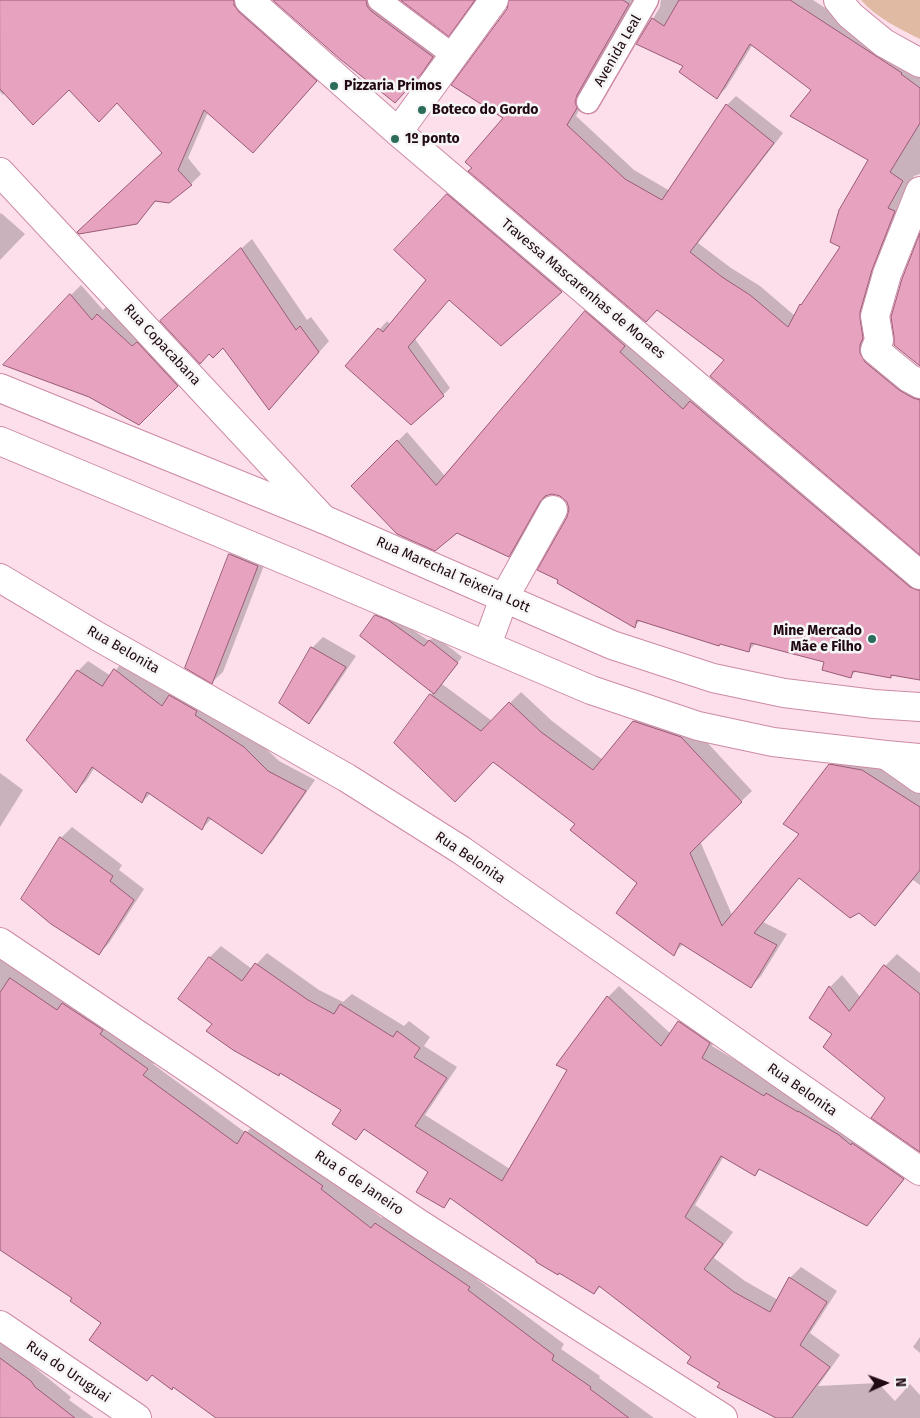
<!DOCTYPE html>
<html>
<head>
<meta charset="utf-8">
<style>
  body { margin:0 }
  #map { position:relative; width:920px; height:1418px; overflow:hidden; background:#fcdfea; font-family:"Fira Sans",sans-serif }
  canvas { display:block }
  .north { position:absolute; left:860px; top:1358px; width:50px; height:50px; -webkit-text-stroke:4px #f5f5f5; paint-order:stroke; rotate:88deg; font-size:14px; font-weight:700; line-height:20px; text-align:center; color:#210914 }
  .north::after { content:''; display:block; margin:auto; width:18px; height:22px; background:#210914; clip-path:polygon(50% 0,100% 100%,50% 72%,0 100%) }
</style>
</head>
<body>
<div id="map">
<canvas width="920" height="1418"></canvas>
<div class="north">N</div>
</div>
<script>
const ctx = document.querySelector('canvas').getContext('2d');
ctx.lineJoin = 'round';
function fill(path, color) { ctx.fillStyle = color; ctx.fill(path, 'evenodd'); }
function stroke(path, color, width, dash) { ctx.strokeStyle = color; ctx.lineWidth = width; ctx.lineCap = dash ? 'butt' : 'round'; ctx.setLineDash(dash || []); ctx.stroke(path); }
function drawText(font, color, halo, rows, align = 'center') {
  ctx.font = font + ' "Fira Sans",sans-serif'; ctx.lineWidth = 5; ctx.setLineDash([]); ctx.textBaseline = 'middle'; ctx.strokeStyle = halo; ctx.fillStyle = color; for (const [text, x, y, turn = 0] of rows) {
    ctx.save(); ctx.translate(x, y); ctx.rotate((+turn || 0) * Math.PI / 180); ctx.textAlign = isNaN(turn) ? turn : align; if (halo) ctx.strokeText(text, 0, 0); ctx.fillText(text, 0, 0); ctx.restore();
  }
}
fill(new Path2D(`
  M861 0H920V39C898 28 877 18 861 0Z`), '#e1baa3');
fill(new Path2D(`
  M0 0H244L327 70 264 141 208 112 188 158 201 174 191 184 157 200 136 223 163 153 117 102 69 88 5 93 3 95 0 92Z
  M274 0H379L442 47 431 62 404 92Z
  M403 0H476L458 25 449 34Z
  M511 0H635L576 116 634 170 670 191 727 105 736 96 783 133 698 243 731 268 760 286 795 316 842 246 870 160 813 89 753 44 726 88 717 97 685 65 638 44 660 7 661 0H813L910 63 920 72V174L914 176 881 259 872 328 920 388V553L726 359 505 118 508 9Z
  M456 187 569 284 501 344 449 299 415 339 450 388 443 395 347 366 387 321 391 325 428 280 448 195Z
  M1 213 25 234 0 260V214Z
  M252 239 307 320 311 317 329 341 279 398 223 346 172 310Z
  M81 285 103 310 109 304 187 374 138 423 71 295Z
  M595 303 628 342 692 400 700 392 920 578V678L893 674 890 677 856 671 850 677 826 661 756 643 749 650 641 620 634 626 568 518 570 509 568 502 561 495 552 493 547 495 518 547 509 556 353 486 407 432 445 476Z
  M241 544 268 555 223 672 212 682 186 667 230 554Z
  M381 611 393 616 429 641 435 636 462 657 442 684 492 721 521 692 552 721 603 760 634 721 645 711 692 726 752 791 700 841 732 915 800 834 830 765 841 754 873 760 920 789V885L913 880 886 913 875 924 859 912 800 877 763 922 787 934 761 976 751 986 683 944 673 954 639 882 577 823 493 761 396 743 433 692 376 616Z
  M323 637 356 656 319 711 309 722 312 648Z
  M125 659 171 695 180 685 251 734 279 761 315 780 272 842 262 853 212 818 202 829 151 793 142 802 95 767 86 781 76 791 78 671 88 661 111 676Z
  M0 773 23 790 0 827Z
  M72 827 122 865 119 870 144 889 109 943 99 954 23 899 61 838Z
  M221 946 252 969 267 953 319 990 343 1002 352 994 404 1026 409 1021 430 1037 424 1046 457 1067 425 1115 510 1169 568 1070 608 997 619 986 671 1034 679 1022 690 1011 720 1032 712 1046 914 1167 877 1213 866 1224 761 1168 755 1174 724 1156 695 1205 733 1232 714 1258 745 1281 778 1300 790 1278 801 1267 837 1291 810 1333 840 1355 818 1386 878 1383 895 1401 910 1384 920 1395V1418H778L721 1382 693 1357 601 1286 594 1293 538 1259 452 1198 443 1206 430 1171 365 1129 356 1138 343 1110 214 1023 180 999 210 957Z
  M897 954 920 973V1150L887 1098 834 1034 811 1018 830 987 842 975 861 998 885 966Z
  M0 955 157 1058 153 1064 246 1133 257 1122 382 1218 386 1213 479 1277 477 1279 564 1344 561 1349 600 1376 599 1378 654 1418H218L74 1297 0 1248Z
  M920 1337V1353L913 1347Z
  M0 1339 71 1397 69 1400 94 1418H0Z`), '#0003');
const building = new Path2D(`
  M0 0H234V5L239 12 317 81 253 153 204 110 178 170 192 185 169 203 155 201 137 224 79 234 77 232 162 153 117 103 99 122 69 90 33 125 0 89Z
  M273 0H366L367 6 371 11 433 57 422 73 395 103 340 59Z
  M401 0H475L449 36Z
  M509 0H623L629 4 577 95 575 102 577 108 567 125 625 179 662 200 726 104 774 143 690 252 722 277 750 295 788 327 800 304 801 305 840 247 830 242 839 210 868 160 790 116 811 90 750 44 717 99 679 72 683 66 636 44 652 18 664 26 679 0H790L902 73 901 74 920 88V123L890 172 903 181 888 208 895 211 872 270 860 312V318L863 338 860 345V353L865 362 899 390 913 398 920 400V555L710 376 724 360 657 310 646 322 468 171 472 168 465 162 503 118 451 85 507 9Z
  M447 194 562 292 501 346 449 300 408 347 444 396 411 425 345 366 378 328 383 332 426 280 394 250Z
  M920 233V366L894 345V337L891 317 902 279Z
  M241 248 296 330 300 326 319 352 269 410 223 348 213 358 209 354 200 364 160 321Z
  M70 294 92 320 97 314 132 346 137 342 178 386 139 425 89 397 3 365Z
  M585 311 625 346 620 352 683 409 690 401 910 587 917 590H920V680L891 675V678L853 671 851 678 822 670 824 662 751 643 749 652 720 644 719 646 637 620 635 628 557 583 558 580 537 570 567 517 569 509 567 502 560 496 552 494 545 496 540 502 509 557 457 533 435 551 397 534 351 486 397 440 436 485Z
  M229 554 258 566 212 684 185 668Z
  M375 615 388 620 424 646 429 640 458 663 434 694 360 636Z
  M311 647 346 667 309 724 279 703Z
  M114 669 162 706 169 695 197 711 195 715 244 747 268 771 306 791 262 854 208 817 202 830 147 792 142 803 92 767 76 793 26 740 77 670 102 686Z
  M430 694 481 731 509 702 541 732 593 770 633 721 681 737 742 802 690 853 722 926 799 834 783 824 829 764 862 770 920 807V870L875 926 859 913 850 918 799 878 754 933 777 945 751 988 680 943 674 956 616 913 637 883 570 830 575 824 493 762 455 802 394 743Z
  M60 837 113 876 110 881 134 900 99 955 51 924 21 899Z
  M209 957 242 981 255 963 308 1000 334 1014 340 1004 393 1037 397 1031 420 1048 414 1057 447 1078 415 1126 502 1181 567 1070 556 1065 607 996 661 1046 678 1021 710 1043 702 1058 764 1096 766 1093 798 1112V1111L839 1135 851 1145 852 1143 904 1179 867 1226 759 1169 755 1176 721 1156 685 1217 723 1244 704 1269 734 1292 770 1312 789 1277 827 1302 800 1345 830 1367 792 1418H776L717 1387 720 1383 687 1363 691 1357 599 1286 594 1294 559 1273 558 1275 536 1262V1260L450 1198 444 1208 416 1192 428 1172 364 1129 356 1140 332 1124 341 1110 280 1073 279 1076 233 1050 206 1031 212 1024 178 999Z
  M884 965 920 994V1152L871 1118 885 1098 823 1047 832 1034 809 1018 829 986 849 1011Z
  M10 978 57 1010 62 1003 103 1030 100 1034 148 1069 143 1075 237 1144 245 1131 323 1186 321 1189 371 1228 375 1223 470 1287 468 1290 554 1355 552 1360 591 1387 590 1389 629 1418H216L173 1387 172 1390 152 1375 147 1381 89 1340 101 1323 70 1301 72 1298 0 1250V993Z
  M0 1358 31 1381 35 1387 75 1418H0Z`);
fill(building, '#e6a2be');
stroke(building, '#995b76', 1);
const service = new Path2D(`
  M379 0 454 56
  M588 102 647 0`);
const minor = new Path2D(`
  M249 0 398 132 920 575
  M838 0 850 15 884 43 920 63
  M398 132 494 0
  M0 172 323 519
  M920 191 887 274 875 316 879 340 875 350 909 378 920 384
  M0 578 97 636 347 778 461 850 920 1171
  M504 598 553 510
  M886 755 920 779
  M0 942 421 1225 723 1418`);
const tertiary = new Path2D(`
  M0 388 323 519 612 645 713 678 784 693 874 704 920 707
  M0 441 321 575 591 690 698 726 773 742 886 755 920 758
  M487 645 504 598
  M0 1325 137 1418`);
stroke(service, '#cd8aa6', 25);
stroke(minor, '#cd8aa6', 30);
stroke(tertiary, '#cd8aa6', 30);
stroke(service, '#fff', 22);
stroke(minor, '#fff', 28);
stroke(tertiary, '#fff', 28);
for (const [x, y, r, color] of [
  [334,86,5,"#2c6c5b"],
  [422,110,5,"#2c6c5b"],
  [395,139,5,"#2c6c5b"],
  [872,639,5,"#2c6c5b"]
]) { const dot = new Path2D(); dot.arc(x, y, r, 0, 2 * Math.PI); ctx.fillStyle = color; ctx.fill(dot); stroke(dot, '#f5f5f5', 2); }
drawText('14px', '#210914', '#f5f5f5', [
  ["Avenida Leal",618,51,-60],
  ["Travessa Mascarenhas de Moraes",583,289,40],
  ["Rua Copacabana",162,345,47],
  ["Rua Marechal Teixeira Lott",453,575,24],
  ["Rua Belonita",123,650,30],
  ["Rua Belonita",470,858,34],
  ["Rua Belonita",802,1090,35],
  ["Rua 6 de Janeiro",359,1183,34],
  ["Rua do Uruguai",68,1372,34]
]);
drawText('bold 14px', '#210914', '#f5f5f5', [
  ["Pizzaria Primos",344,86],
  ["Boteco do Gordo",432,110],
  ["1º ponto",405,139],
  ["Mine Mercado",862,631,"right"],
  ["Mãe e Filho",862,647,"right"]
], 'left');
</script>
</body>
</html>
